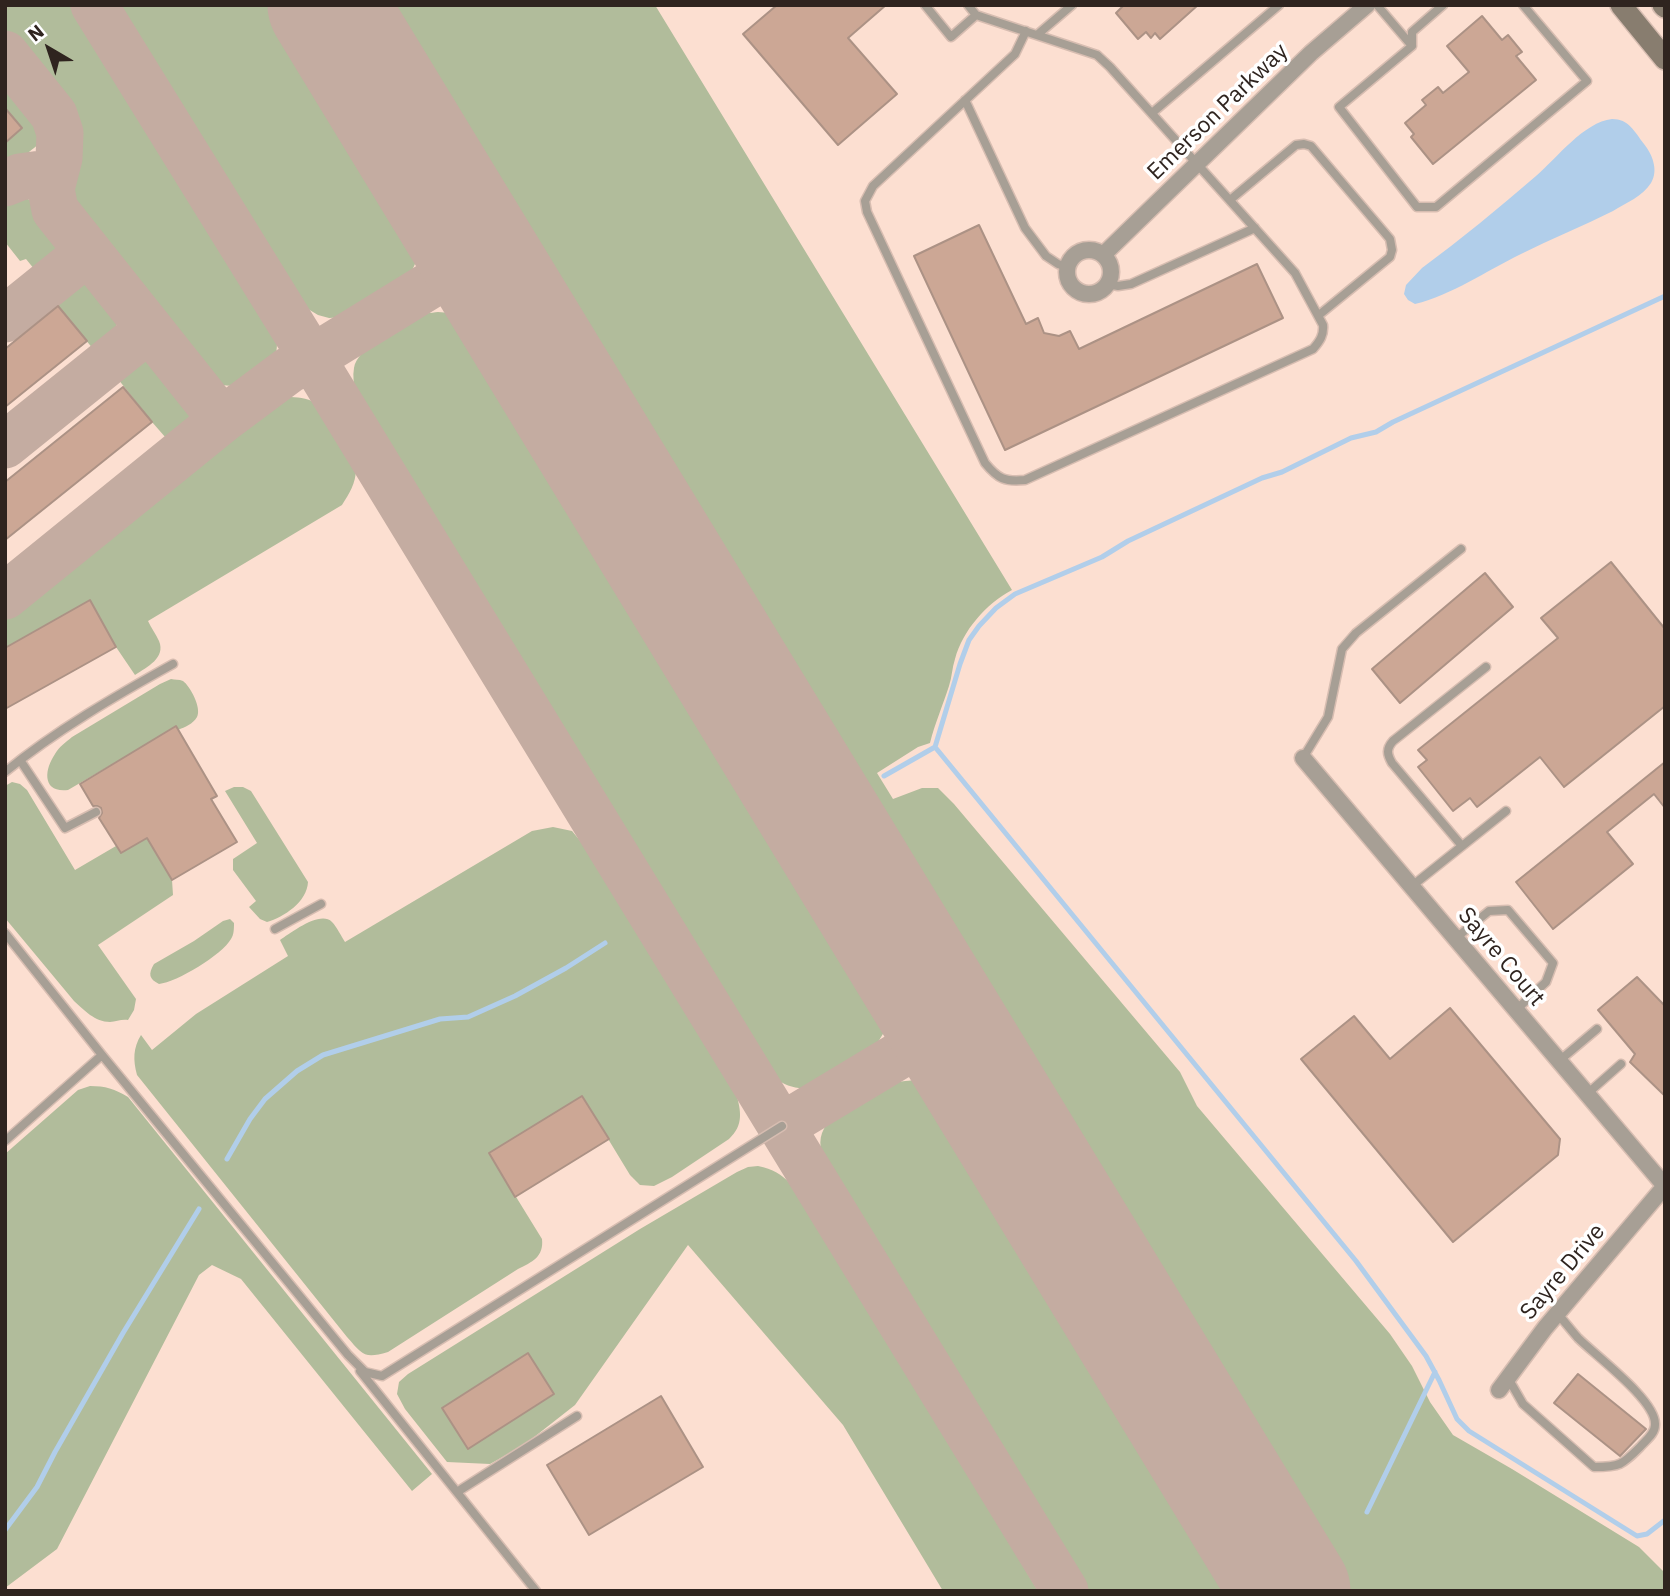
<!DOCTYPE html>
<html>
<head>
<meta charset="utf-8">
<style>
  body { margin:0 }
  #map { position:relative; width:1670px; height:1596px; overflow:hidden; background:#fcdfd1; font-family:"IBM Plex Sans",sans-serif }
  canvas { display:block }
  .frame { position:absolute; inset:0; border:7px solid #2f241f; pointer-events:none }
  .north { position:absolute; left:14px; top:14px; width:70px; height:70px; -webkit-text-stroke:5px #fff; paint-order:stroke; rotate:321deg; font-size:19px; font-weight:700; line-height:28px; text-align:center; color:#2f241f }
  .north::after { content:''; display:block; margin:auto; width:24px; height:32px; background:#2f241f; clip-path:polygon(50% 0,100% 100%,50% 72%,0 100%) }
</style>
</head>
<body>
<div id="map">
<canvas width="1670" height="1596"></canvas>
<div class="frame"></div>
<div class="north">N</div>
</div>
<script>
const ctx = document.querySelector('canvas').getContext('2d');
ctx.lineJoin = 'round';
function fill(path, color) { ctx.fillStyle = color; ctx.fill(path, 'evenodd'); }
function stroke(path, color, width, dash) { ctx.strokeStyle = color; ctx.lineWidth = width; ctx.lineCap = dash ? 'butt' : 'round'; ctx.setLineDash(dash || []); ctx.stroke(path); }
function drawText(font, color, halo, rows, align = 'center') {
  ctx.font = font + ' "IBM Plex Sans",sans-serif'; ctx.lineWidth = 7; ctx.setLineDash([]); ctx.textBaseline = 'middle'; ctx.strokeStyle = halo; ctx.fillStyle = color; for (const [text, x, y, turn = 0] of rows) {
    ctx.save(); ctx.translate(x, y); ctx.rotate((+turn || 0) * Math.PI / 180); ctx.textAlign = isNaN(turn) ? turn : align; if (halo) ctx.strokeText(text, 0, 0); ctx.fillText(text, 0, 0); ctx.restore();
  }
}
fill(new Path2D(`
  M5 5H79L276 329C277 339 278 348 275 357 267 381 235 392 213 382 208 380 204 374 200 371L80 218 72 205 69 193 68 181 75 139V131L58 105 5 39Z
  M112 5H288L388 169 419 226V250L415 264 408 279 390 293 344 317 329 318 318 315 308 309 294 292 227 198Z
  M359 5H655L1012 590C986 604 963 630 955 659 952 668 952 677 949 686 943 705 935 723 930 743L918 747 877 773 893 799 922 788H938L954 804 1180 1072 1197 1106 1390 1334 1412 1366 1430 1402 1453 1435 1512 1469 1639 1547 1665 1573V1591H1326Z
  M5 79C24 84 49 111 46 132 45 141 35 147 29 152 21 159 16 164 5 163V143L22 128 5 108Z
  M12 195 21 196 30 200 57 236C65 255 53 264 39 275L26 259 20 261 5 242V197Z
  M78 281H91C100 293 123 316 115 331 111 339 101 344 94 350L51 298 68 283Z
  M438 312C455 313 467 316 482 326L878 973C885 988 893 1004 889 1021 887 1028 880 1039 876 1045 865 1057 821 1088 806 1088 795 1089 784 1085 775 1078L647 874 594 795 362 418C359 402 351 384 354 368 357 349 398 322 416 316 423 313 431 313 438 312Z
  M140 358H147L152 360 190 406 194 413V429L173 446 152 422 118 379 122 372Z
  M284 397C293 397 303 397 312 401 324 407 356 456 356 469 356 483 349 494 342 505L148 621C151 628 156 634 159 641 166 658 147 667 135 675L116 647 5 648V620L273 404Z
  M171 679C175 680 179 679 183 681 190 686 202 708 197 717 193 724 185 727 178 730L176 727 68 790C42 793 44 770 55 754 59 747 66 742 72 737L160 684Z
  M12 782 20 784 27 790 75 870 116 846 121 853 147 838 172 880 173 895 98 945 136 999 134 1010 128 1020C121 1019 116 1022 110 1022 95 1022 84 1010 74 1001L5 918V786Z
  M234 787H243L251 791 308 882C307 902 284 917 267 922L260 919 249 907 256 901 233 870V859L257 843 225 791Z
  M553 827 572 831 582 843 736 1093C741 1111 744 1125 729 1139L672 1177 654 1186 640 1185 630 1175 582 1096 489 1153 542 1239C544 1257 532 1262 518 1269L388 1352C364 1359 363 1355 347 1337L137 1075C133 1060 133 1048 141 1035L152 1050 196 1014 288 956 280 940C291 933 320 910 332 922 337 927 341 936 345 942L532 831Z
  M230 919 234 923C234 928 234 935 231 939 222 955 177 982 159 984 149 979 148 974 154 964L194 941 223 921Z
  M916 1080C940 1085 949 1094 964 1113L1254 1591H1087L1045 1519 825 1161C819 1148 818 1136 827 1124 833 1114 876 1089 888 1085 897 1081 906 1081 916 1080Z
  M90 1086C105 1086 115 1089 128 1097L432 1474 412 1491 241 1279 212 1265 199 1275 57 1549 5 1588V1154L78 1090Z
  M758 1166C788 1172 794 1189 810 1212L1038 1591H943L843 1425 688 1245 575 1405 524 1445 490 1464 447 1462 405 1409 397 1394 399 1382 408 1374 640 1229 737 1172 748 1167Z`), '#b1bc9b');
fill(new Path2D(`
  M1612 119C1629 119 1634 131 1644 144 1652 154 1659 170 1651 183 1643 196 1626 203 1613 211 1583 226 1551 239 1521 254 1486 271 1452 295 1415 304L1408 300 1404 294 1406 285 1422 268C1461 239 1499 208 1536 176 1557 158 1584 122 1612 119Z`), '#b1ceea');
stroke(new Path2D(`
  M935 747 1356 1261 1426 1356 1439 1380 1457 1419 1469 1431 1637 1536 1647 1534 1665 1520
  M884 776 935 747 960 664 969 640 979 626 996 608 1015 594 1102 557 1128 541 1262 478 1282 472 1351 438 1376 432 1393 422 1665 296
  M227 1159 250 1119 265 1099 297 1071 323 1055 440 1019 468 1017 515 996 566 968 605 943
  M1367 1512 1435 1372
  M5 1530 37 1487 55 1452 123 1333 199 1209`), '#b1ceea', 5);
stroke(new Path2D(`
  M94 5 312 358 1065 1591
  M5 54 54 115 60 133 59 158 51 189 55 210 222 420 289 370 312 358 479 255
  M5 183 20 177 55 172
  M5 319 88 252
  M5 445 149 329
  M5 596 222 420
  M782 1126 948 1026`), '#c4aca1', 47);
stroke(new Path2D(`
  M327 5 1291 1591`), '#c4aca1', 119);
const building = new Path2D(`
  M777 5H886L848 38 897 94 838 145 743 34Z
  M1124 5H1198L1160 39 1155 33 1151 38 1146 32 1138 39 1116 13Z
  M1482 16 1502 40 1508 35 1522 52 1516 56 1536 80 1433 164 1411 137 1414 134 1405 123 1426 105 1422 100 1438 87 1443 93 1469 72 1447 46Z
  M5 108 22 128 5 143Z
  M979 225 1026 324 1038 318 1044 333 1059 336 1070 331 1079 349 1257 264 1283 318 1005 450 914 256Z
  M58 306 87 341 5 407V349Z
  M123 387 152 422 5 540V482Z
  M1611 562 1665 629V706L1564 787 1540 757 1477 807 1470 798 1453 811 1418 767 1427 760 1418 750 1558 638 1541 618Z
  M1485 573 1513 607 1400 703 1372 669Z
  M90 600 116 647 5 709V648Z
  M176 726 217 796 211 799 237 842 172 880 147 838 121 853 99 818 102 813 101 808 97 806H93L80 784Z
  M1665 762V808L1654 794 1607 832 1633 864 1553 929 1516 882Z
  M1637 977 1665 1006V1096L1630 1062 1635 1054 1598 1010Z
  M1450 1008 1560 1139 1558 1155 1453 1242 1301 1059 1354 1016 1390 1059Z
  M582 1096 609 1139 515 1197 489 1153Z
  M528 1353 554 1394 468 1449 442 1408Z
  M1578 1374 1646 1429 1620 1456 1554 1403Z
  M661 1396 703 1467 589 1535 547 1465Z`);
fill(building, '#cca795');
stroke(building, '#ac9285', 2);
const lane = new Path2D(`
  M925 5 951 37 976 15
  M968 5 976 15 1097 55 1110 67 1295 273 1323 325C1324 335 1320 341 1313 349L1025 480C1005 482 998 479 985 463L867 212 865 201 873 186 1015 54 1026 31
  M1377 5 1412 46
  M1443 5 1412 32V46L1339 107 1417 207H1436L1587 81 1523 5
  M1037 35 1072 5
  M965 100 1025 228 1046 256 1058 264 1067 267
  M1152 113 1279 5
  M1230 200 1296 145 1304 144 1311 146 1390 239 1392 250 1390 257 1319 315
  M1107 284 1118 286 1131 284 1255 228
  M1303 758 1328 717 1342 649 1356 633 1461 549
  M20 760 65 828 96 812
  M5 772C55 731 117 695 173 664
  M1462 846 1392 763C1387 754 1386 749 1393 741L1486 667
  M1412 886 1506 811
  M275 929 321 904
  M5 933 102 1055 348 1355 365 1372 382 1376 782 1126
  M1456 938 1489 911 1508 910 1553 963 1546 982 1516 1010
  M1559 1061 1597 1029
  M1587 1094 1621 1064
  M5 1141 102 1055
  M360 1371 536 1591
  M1508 1378 1523 1404 1594 1467C1620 1467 1622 1465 1640 1447 1646 1440 1655 1434 1655 1425 1657 1401 1596 1356 1578 1338 1571 1330 1564 1321 1557 1313
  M457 1492 577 1416`);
const street = new Path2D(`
  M1067 272a22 22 0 1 1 44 0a22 22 0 1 1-44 0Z
  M1103 255 1311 53 1367 5
  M1303 758 1665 1186
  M1499 1390 1545 1328 1665 1186`);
const secondary = new Path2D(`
  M1621 5 1665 59
  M1663 5 1665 7`);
stroke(lane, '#d7bdb1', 11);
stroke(street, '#d7bdb1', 19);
stroke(secondary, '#d7bdb1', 24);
stroke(lane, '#a79f95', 8);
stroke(street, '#a79f95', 16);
stroke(secondary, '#887d6f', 21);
drawText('23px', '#2f241f', '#fff', [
  ["Emerson Parkway",1218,112,-44],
  ["Sayre Court",1501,957,50],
  ["Sayre Drive",1563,1272,-50]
]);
</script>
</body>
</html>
